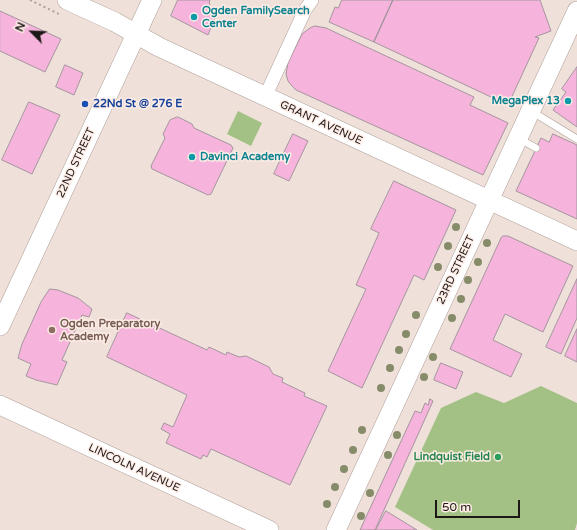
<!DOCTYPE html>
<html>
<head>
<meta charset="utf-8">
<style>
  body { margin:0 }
  #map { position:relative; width:577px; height:530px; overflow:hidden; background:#f0e0da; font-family:"Varela Round",sans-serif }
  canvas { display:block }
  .north { position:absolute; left:12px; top:12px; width:40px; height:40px; -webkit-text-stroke:3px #feede7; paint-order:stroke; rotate:294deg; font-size:11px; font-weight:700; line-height:16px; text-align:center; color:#1d1815 }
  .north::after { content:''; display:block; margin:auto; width:14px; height:18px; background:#1d1815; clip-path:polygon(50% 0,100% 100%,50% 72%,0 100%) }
  .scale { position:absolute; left:435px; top:500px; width:85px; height:18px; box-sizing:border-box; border:2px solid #1d1815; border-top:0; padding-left:5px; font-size:12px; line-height:14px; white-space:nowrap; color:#1d1815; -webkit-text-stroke:3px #feede7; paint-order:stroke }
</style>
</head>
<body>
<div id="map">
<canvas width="577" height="530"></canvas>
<div class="north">N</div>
<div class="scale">50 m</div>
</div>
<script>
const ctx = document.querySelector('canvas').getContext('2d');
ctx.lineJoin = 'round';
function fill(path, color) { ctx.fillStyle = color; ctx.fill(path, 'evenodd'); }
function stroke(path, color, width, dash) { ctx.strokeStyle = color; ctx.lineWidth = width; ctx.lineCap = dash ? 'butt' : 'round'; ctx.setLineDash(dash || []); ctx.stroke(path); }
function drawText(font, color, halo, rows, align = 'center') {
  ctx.font = font + ' "Varela Round",sans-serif'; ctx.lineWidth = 3; ctx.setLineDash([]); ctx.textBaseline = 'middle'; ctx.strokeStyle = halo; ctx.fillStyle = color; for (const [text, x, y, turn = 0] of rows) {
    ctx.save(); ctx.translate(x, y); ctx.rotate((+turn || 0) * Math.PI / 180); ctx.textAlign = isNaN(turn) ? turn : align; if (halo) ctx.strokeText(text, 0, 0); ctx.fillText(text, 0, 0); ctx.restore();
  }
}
fill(new Path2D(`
  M238 111 262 123 251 146 227 134Z
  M541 386 577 403V523L575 530H433L395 507 441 408 476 392 504 403Z`), '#a3c185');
const building = new Path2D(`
  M178 0H210L209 3 210 4 208 9 215 12 213 17 215 18 208 35 171 16Z
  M342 0H393L374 42 329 22 335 7 338 8Z
  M393 0H540L551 31 535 37 539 38 508 105 374 42Z
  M0 11 61 39 45 72 0 51Z
  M315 26 326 28 474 97 470 105 508 123 483 175 296 90 292 86 288 81 286 74 288 63 302 34 310 28Z
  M65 65 83 73 74 95 56 87Z
  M577 67V127L553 110 566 92 562 89Z
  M29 102 60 115 32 174 2 160Z
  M178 117 192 124 194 128 231 145 233 148 211 194 208 195 152 169 151 166 165 138 163 134 170 120Z
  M293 134 308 141 289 181 274 174Z
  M553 134 577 145V219L516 191 541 138 549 142Z
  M394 181 456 210 424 280 414 275 362 388 328 371 366 289 356 285 379 233 371 229Z
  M503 236H508L573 266 543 332 505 314 493 340 522 354 511 377 450 349 501 238Z
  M577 279V318L561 354 546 347Z
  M50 289 58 290 78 298 92 309 89 317 82 315 62 360 67 362 57 385 36 380 26 376 31 364 18 358 22 344 41 302Z
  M127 313 207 350 209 347 226 355 227 352 239 357 246 356 269 367 273 374 283 378 282 382 305 393 304 396 327 406 290 485 211 449 207 457 203 455 201 459 166 443 170 434 161 429 164 423 173 427 187 395 107 357Z
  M577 329V362L565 356Z
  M441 363 463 372 456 389 434 380Z
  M430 399 433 401 375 530H360L415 411 421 413 425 403 428 405Z
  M386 511 417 530H376Z`);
fill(building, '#f6b4dd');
stroke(building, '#a3959d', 1);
const lane = new Path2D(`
  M531 111 577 139
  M518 138 536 148`);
const street = new Path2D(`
  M265 97 305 10 312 0`);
const secondary = new Path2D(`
  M67 0 115 22 159 47 577 241
  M0 326 152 0
  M0 405 269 530
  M336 530 577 11`);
stroke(lane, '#afa09a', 8);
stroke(street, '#afa09a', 14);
stroke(secondary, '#afa09a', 20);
stroke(new Path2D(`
  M30 0 59 14`), '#aea29d', 2, [2, 3]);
stroke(lane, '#fff', 7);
stroke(street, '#fff', 13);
stroke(secondary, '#fff', 19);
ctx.fillStyle = '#868c6a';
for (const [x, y] of [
  [456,227],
  [487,243],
  [448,246],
  [478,262],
  [438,267],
  [468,280],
  [461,299],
  [416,315],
  [452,318],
  [406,334],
  [399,350],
  [433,357],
  [390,368],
  [424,377],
  [381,388],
  [362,430],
  [397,435],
  [353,450],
  [388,455],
  [344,469],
  [335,487],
  [370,493],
  [327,504],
  [361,516]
]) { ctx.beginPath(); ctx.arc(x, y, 4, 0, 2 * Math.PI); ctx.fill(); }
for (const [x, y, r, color] of [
  [194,17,4,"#0f9aa8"],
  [568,101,4,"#0f9aa8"],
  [85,104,4,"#1a4fb4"],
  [192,157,4,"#0f9aa8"],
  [52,330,4,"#8d6e63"],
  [498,457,4,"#2e9e5b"]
]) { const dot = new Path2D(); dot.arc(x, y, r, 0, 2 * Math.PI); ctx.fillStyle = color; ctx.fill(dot); stroke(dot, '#feede7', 1.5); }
drawText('bold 11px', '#0d838f', '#feede7', [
  ["Ogden FamilySearch",202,11],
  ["Center",202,24],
  ["MegaPlex 13",560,101,"right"],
  ["Davinci Academy",200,157]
], 'left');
drawText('bold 11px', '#164399', '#feede7', [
  ["22Nd St @ 276 E",93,104]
], 'left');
drawText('11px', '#1d1815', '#feede7', [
  ["GRANT AVENUE",321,123,25],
  ["22ND STREET",76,163,-65],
  ["23RD STREET",456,270,-65],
  ["LINCOLN AVENUE",134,468,25]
]);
drawText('bold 11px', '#785e54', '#feede7', [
  ["Ogden Preparatory",60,324],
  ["Academy",60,337]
], 'left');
drawText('bold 11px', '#27864d', '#feede7', [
  ["Lindquist Field",490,457]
], 'right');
</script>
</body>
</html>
